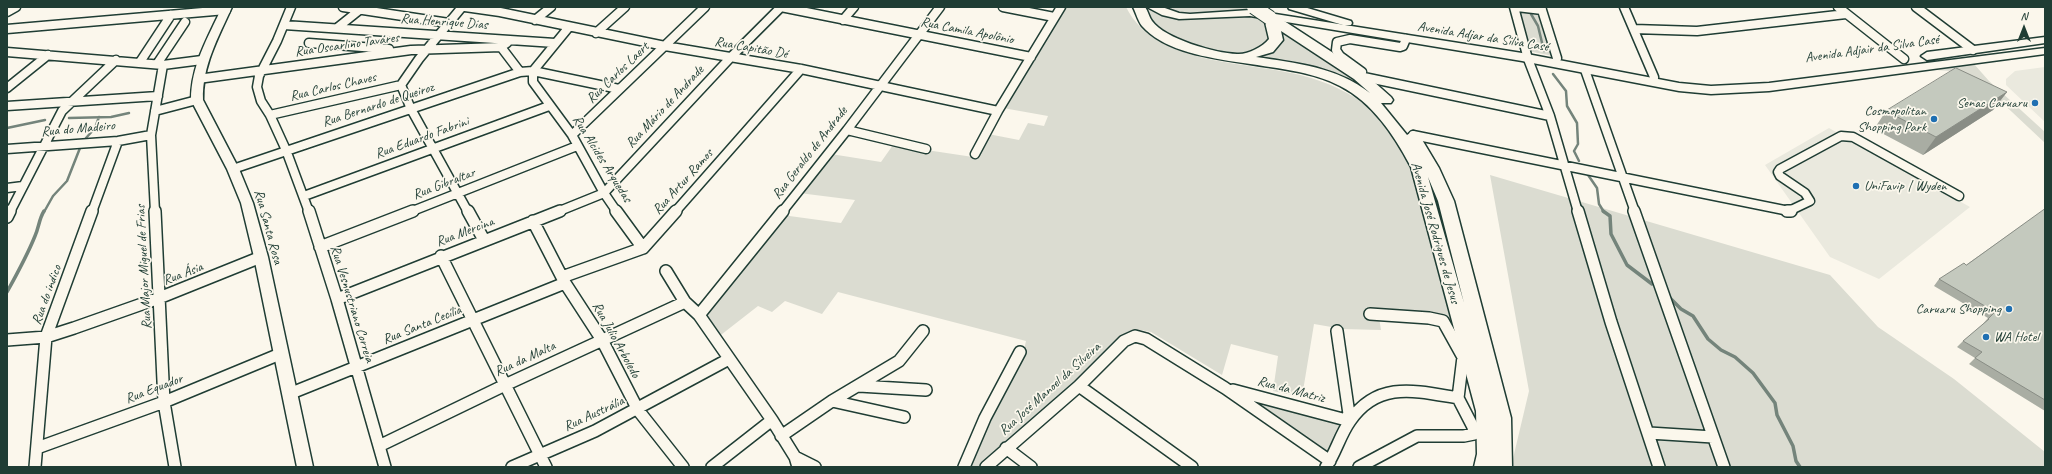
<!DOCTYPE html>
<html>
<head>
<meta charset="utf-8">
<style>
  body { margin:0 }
  #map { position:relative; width:2052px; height:474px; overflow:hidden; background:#fbf7ec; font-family:Caveat,sans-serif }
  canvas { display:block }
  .frame { position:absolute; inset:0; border:8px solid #1f3d34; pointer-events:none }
  .north { position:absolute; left:2004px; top:8px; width:40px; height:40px; -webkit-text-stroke:3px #fbf7ec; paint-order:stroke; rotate:0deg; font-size:11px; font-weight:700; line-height:16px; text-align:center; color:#1f3d34 }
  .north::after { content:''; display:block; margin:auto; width:14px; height:18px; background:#1f3d34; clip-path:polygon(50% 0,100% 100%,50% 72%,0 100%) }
</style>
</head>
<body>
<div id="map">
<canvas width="2052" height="474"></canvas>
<div class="frame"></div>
<div class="north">N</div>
</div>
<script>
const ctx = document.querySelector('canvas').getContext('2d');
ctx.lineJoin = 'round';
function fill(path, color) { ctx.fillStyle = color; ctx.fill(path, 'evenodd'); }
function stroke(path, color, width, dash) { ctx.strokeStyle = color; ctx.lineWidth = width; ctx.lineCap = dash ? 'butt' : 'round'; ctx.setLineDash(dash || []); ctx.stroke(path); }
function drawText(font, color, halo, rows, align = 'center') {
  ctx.font = font + ' Caveat,sans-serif'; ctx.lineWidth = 3.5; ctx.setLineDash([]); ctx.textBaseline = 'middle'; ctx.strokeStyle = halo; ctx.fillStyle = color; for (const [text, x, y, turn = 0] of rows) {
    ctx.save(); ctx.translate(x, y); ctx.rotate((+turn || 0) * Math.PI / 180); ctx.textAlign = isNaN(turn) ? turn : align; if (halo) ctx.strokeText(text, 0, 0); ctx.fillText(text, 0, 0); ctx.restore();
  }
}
fill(new Path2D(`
  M2045 67V122L2006 85V79L2015 71Z
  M1829 128 1970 207 1879 279 1830 257 1765 165Z`), '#eae9de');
fill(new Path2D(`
  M1063 7H1126C1158 71 1259 59 1317 80 1351 91 1381 112 1400 143 1415 167 1421 194 1428 222 1437 254 1445 286 1454 318L1378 311 1381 330 1343 329 1314 324 1302 397 1273 391 1278 356 1231 344 1222 375 1151 332 1141 330 1131 334 983 467H968L989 418 1023 354 1026 341 838 292 822 314 785 301 772 312 758 306 717 338 701 316 782 215 841 223 855 200 799 193 831 154 881 162 893 145 973 157 988 134 1019 140 1028 123 1044 126 1048 116 1003 108Z
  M1139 7H1253L1359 76 1347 84 1330 77 1209 53 1160 34Z
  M1517 9 1540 12 1553 56 1528 51Z
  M1974 64 1989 81 2045 132V143L1979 81 1951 71 1935 70Z
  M1490 175 1830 275 1878 327 1954 379 2045 452V467H1511L1529 391Z
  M1240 392 1345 422 1328 456Z`), '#dbdcd1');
stroke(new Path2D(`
  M1531 14 1538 26 1544 51
  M1553 74 1566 91 1567 106 1577 123 1578 144 1574 151 1579 161
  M69 118 111 117 129 113
  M7 128 45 120
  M86 138 95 128 99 117
  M1586 172 1597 188 1599 204 1604 212
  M44 212 53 196 67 181 80 148`), '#74847b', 2.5);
stroke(new Path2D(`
  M1603 211 1610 216 1611 234 1627 265 1652 284
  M7 292C17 274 27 256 35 236 39 227 39 219 44 211
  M1669 297 1681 309 1693 316 1708 339 1721 350 1735 357 1753 373 1775 403 1777 415 1793 446 1796 461 1800 467`), '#74847b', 3.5);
const minorFar1 = new Path2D(`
  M291 7 277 41 259 76 257 87 261 101 270 115 286 150 309 212
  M343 7 449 23
  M462 7 419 59 401 85 411 109 468 212
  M465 7 500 12 665 46 801 69 998 111
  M781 7 1031 57
  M1003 7 1054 17
  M1514 7 1528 59 1550 116
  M1517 7 1542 10
  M1541 7 1557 58
  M1624 7 1654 77
  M1838 7 1904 59
  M1916 7 1973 50
  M7 12 16 7
  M535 20 551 7
  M843 20 854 7
  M284 25 555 43
  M569 27 533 71V82L572 135 604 193 617 212
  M337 28 362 8
  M7 29 226 10
  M1634 29 1697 31 1846 14
  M596 33 625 7
  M309 43 389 49
  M507 43 501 47 520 72
  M7 52 163 65 202 60
  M140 62 171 15
  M157 64 185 22
  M1585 70 1635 212
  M1362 72 1340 56 1336 50 1337 42 1350 39 1400 47 1403 46 1406 39
  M1359 76 1550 116 1578 212
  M198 79 411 50 501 47
  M7 88 48 55
  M7 106 158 96
  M155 111 197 100
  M270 115 401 85
  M847 130 926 149
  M572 135 705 7
  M1413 135 1789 211 1810 201 1805 193 1780 176 1778 172 1780 169 1841 136 1853 137 1959 196
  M7 149 118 141 151 135
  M975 154 998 111 1061 7
  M233 169 520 72 533 71 619 89
  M7 188 23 186
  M304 196 549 106
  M10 212 62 111 116 60
  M92 212 118 141
  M155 212 151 135 163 65
  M410 212 577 146
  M557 212 604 193 731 57 781 7
  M675 212 801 69
  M782 212 847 130 940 7`);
const minor = new Path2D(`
  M155 211 164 402 175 467
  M309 211 337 299 385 467
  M468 211 484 240
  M616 211 643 248
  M1578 211 1611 322 1659 467
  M1634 211 1724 467
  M1787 211H1791
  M7 217 10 211
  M533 221 565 283 602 340 638 410 683 467
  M320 247 413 211
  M441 256 546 467
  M666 271 685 302 699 315 772 420 795 457 798 467
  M562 277 643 248 676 211
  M337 299 560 211
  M699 315 783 211
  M7 340 46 337 74 328 159 298 261 257
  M859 386 926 390
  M1079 386 1192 467
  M1233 390 1350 421 1337 331
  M289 394 565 283
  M832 401 904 417
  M1649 433 1713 437
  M781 436 832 401 899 361 923 331
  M379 446 505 385 685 302
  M37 448 164 402 280 354
  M1006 448 1031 467
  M795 457 815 467
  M35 467 46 337 92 211
  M512 467 595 431 729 359
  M712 467 772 420
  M964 467 985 418 1020 352
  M986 467 1079 386 1124 341 1135 336 1146 339 1225 388 1330 461
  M1326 467C1336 452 1340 435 1350 421 1378 380 1416 391 1458 398
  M1359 467 1417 436H1464L1474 434 1473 427 1458 398 1463 357 1443 321 1429 318 1370 314`);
const tertiary = new Path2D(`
  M222 7H232C218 38 202 66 203 100L239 169 253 203 268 257 313 467H297L254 257 241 203 227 169 191 100C191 65 208 38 222 7Z
  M1288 7H1304L1351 21 1352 23 1351 25H1343L1289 9Z`);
const secondary = new Path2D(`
  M1147 7H1162L1179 13 1190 14 1250 10 1522 53 1679 83 1711 86 1769 83 2045 48V54L1769 91 1711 94 1679 91 1522 61 1250 16 1179 19 1162 15Z
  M2045 37V43L1927 60 1921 56 1927 52Z`);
const primary = new Path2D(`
  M1133 7H1145C1148 11 1149 17 1152 21 1165 39 1215 53 1237 54 1247 55 1263 47 1269 39L1264 18 1265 15H1275L1364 73 1391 97 1393 100 1391 103H1381L1407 135 1413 131 1418 133 1439 168 1454 201 1511 418 1512 467H1474L1477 454 1476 411 1411 167C1394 135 1373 103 1340 86 1287 57 1182 71 1142 26 1138 21 1136 13 1133 7ZM1281 31 1354 79 1370 93C1337 67 1296 63 1256 57L1273 52 1283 40ZM1428 177 1438 201 1464 303Z`);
stroke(minorFar1, '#1f3d34', 11);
stroke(minor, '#1f3d34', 14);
stroke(tertiary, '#1f3d34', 3);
stroke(secondary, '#1f3d34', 3);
stroke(primary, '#1f3d34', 3);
stroke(minorFar1, '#fbf7ec', 8);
stroke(minor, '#fbf7ec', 11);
fill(tertiary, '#fbf7ec');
fill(secondary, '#fbf7ec');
fill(primary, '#fbf7ec');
const primaryBridge = new Path2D(`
  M1254 7 1270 18`);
stroke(primaryBridge, '#1f3d34', 16, []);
stroke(primaryBridge, '#fbf7ec', 14);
fill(new Path2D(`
  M2007 92 1993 110 1923 155 1874 129 1886 111Z
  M2045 209V411L1969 364 1975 358 1957 347 1963 341 1982 325 1988 318 1934 286 1939 279 1966 265Z`), '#a9ada3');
fill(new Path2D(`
  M2007 92 1993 110 1923 155 1936 137Z`), '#898d85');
const building = new Path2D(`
  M1956 68 2007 92 1936 137 1886 111Z
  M2045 209V400L1975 358 1982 352 1963 341 1989 319H1988L1995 312 1939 279 1964 263 1966 265Z`);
fill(building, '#c4c9be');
stroke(building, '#898d85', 1);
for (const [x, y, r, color] of [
  [2035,103,4,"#1f6fb2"],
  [1934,119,4,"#1f6fb2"],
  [1856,186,4,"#1f6fb2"],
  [2009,309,4,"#1f6fb2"],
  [1986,337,4,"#1f6fb2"]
]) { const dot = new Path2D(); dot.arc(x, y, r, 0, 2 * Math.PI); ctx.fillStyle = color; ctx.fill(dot); stroke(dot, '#fbf7ec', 1.5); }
drawText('14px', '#1f3d34', '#fbf7ec', [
  ["Rua Henrique Dias",444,22,4],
  ["Rua Camila Apolônio",967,31,11],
  ["Avenida Adjar da Silva Casé",1483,37,9],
  ["Rua Oscarlino Taváres",347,45,-8],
  ["Rua Capitão Dé",751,48,10],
  ["Avenida Adjair da Silva Casé",1872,49,-8],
  ["Rua Carlos Laert",618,73,-44],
  ["Rua Carlos Chaves",333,87,-13],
  ["Rua Bernardo de Queiroz",378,105,-18],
  ["Rua Mário de Andrade",665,107,-47],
  ["Rua do Madeiro",78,129,-5],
  ["Rua Eduardo Fabrini",422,138,-20],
  ["Rua Geraldo de Andrade",810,153,-52],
  ["Rua Alcides Arquedas",602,159,58],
  ["Rua Artur Ramos",683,182,-48],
  ["Rua Gibraltar",444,184,-21],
  ["Rua Santa Rosa",268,227,75],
  ["Rua Mercina",465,232,-21],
  ["Avenida José Rodrigues de Jesus",1435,233,74],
  ["Rua Major Miguel de Frias",144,267,-93],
  ["Rua Ásia",183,274,-21],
  ["Rua do indico",47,295,-70],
  ["Rua Vesnustriano Correia",352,304,73],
  ["Rua Santa Cecília",422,325,-22],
  ["Rua Julio Arboledo",616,340,61],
  ["Rua da Malta",525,359,-25],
  ["Rua Equador",154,389,-21],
  ["Rua José Manoel da Silveira",1050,389,-42],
  ["Rua da Matriz",1291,390,15],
  ["Rua Austrália",594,414,-25]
]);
drawText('14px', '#1f3d34', '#fbf7ec', [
  ["Senac Caruaru",2027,103],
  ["Cosmopolitan",1926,111],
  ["Shopping Park",1926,127],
  ["UniFavip | Wyden",1864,186,"left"],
  ["Caruaru Shopping",2001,309],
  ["WA Hotel",1994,337,"left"]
], 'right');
</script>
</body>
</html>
